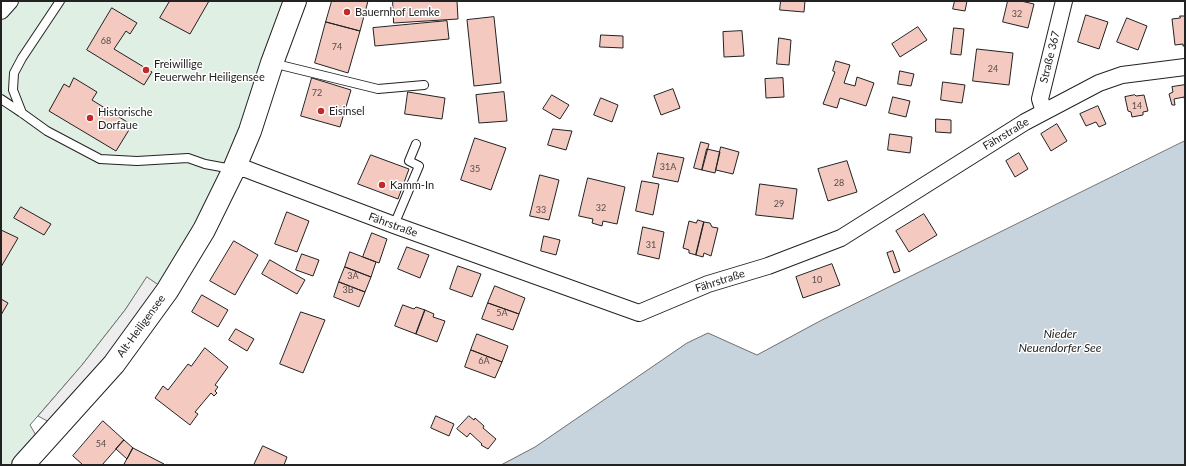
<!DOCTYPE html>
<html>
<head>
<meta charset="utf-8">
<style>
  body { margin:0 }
  #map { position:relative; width:1186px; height:466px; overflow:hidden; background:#fff; font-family:Lato,sans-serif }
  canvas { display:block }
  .frame { position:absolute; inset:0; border:2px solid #222; pointer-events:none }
</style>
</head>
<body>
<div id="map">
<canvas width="1186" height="466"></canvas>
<div class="frame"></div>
</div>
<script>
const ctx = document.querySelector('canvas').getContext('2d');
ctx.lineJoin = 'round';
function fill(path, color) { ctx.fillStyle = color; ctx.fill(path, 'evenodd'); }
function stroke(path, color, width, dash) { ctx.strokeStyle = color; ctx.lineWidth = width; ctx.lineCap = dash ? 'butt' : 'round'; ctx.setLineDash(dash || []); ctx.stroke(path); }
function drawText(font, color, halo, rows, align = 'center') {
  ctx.font = font + ' Lato,sans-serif'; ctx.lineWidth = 3; ctx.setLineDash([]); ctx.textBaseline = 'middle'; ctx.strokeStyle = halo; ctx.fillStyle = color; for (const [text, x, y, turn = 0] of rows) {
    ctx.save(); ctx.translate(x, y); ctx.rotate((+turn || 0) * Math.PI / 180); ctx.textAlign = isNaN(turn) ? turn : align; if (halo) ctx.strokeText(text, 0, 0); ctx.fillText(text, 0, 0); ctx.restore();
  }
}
const green = new Path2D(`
  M15 1H285L234 147 187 242 160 286 147 278 125 310 82 365 30 425 37 437 11 465H1V17Z`);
fill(green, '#e0efe3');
stroke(green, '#6f6f6f', 1);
const parking = new Path2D(`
  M147 277 160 286 130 328 51 423 38 416 82 365 125 310Z`);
fill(parking, '#ededed');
stroke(parking, '#6f6f6f', 1);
const water = new Path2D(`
  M1185 141V465H501L535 447 687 343 708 333 757 355 820 321Z`);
fill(water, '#c7d3dd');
stroke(water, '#6f6f6f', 1);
const building = new Path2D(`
  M170 1H209L190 34 160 18Z
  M332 1H368L360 31 326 22Z
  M393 1H457L458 19 394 23Z
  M781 1H805L804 12 780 10Z
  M955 1H967L965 11 953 9Z
  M1008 1H1021L1034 4 1028 28 1003 22Z
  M112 8 137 23 130 34 126 31 114 49 152 72 144 85 87 50Z
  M1086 15 1108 22 1099 49 1078 42Z
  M1180 16H1185V46H1183V44L1175 45 1172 19 1180 18Z
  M494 17 501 83 474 86 467 20Z
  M1127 18 1147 26 1138 50 1117 42Z
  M447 21 449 39 375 46 373 28Z
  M326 22 360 31 348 73 315 63Z
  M918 27 927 40 900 57 892 44Z
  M954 28 964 29 961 55 951 54Z
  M742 31 744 56 724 57 723 32Z
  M601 35 623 36V48L600 47Z
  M779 38 791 40 789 65 777 64Z
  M977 49 1013 53 1009 85 973 81Z
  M836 61 850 65 844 83 855 86 857 77 874 83 866 106 840 98 837 108 823 104 835 72 833 71Z
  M900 71 914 74 911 86 898 84Z
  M74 78 97 92 92 100 132 125 116 151 49 111 64 84 69 87Z
  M312 78 351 90 340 127 301 116Z
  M783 78 784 97 766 98 765 79Z
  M943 82 965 85 962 103 941 100Z
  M1185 85V102L1184 97 1174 99 1175 105H1172L1169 94 1173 92 1172 87Z
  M673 89 680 108 661 115 654 96Z
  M408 92 445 98 442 119 405 114Z
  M504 92 507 121 479 123 476 95Z
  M552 95 569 105 560 119 543 109Z
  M1135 95 1136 96 1144 95 1148 111 1143 112V115L1132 117 1131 112 1128 111 1125 97Z
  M893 97 910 101 906 117 889 113Z
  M601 98 618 105 612 122 594 115Z
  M1098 106 1106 124 1099 127 1096 122 1086 126 1080 114Z
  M936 119 951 120V133L936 132Z
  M1057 124 1067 141 1051 151 1041 134Z
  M553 129 572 131 566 150 548 145Z
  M890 134 912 137 910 153 888 150Z
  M475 138 506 148 491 190 461 180Z
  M701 142 709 144 702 170 694 168Z
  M721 147 739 152 733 174 716 170Z
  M707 149 720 152 715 173 702 170Z
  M658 153 684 158 678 182 653 177Z
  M1019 153 1028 169 1015 177 1006 161Z
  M371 155 409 169 398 199 358 184Z
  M847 161 857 192 828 201 818 169Z
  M540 175 559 180 549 220 530 216Z
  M588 178 625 187 617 224 603 221 602 226 592 223 593 219 579 216Z
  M642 181 659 184 653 215 636 211Z
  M760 184 797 189 793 219 756 215Z
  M21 207 51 224 44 235 14 218Z
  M287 212 309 221 297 252 275 244Z
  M924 214 937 235 909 252 896 231Z
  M698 220 704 222 696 255 689 253V250L683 248 689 221 696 223Z
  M704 222 710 223 712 227 718 228 711 256 704 253 703 257 696 255Z
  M643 227 664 232 659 259 638 254Z
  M1 230 18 238 1 267Z
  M372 233 387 239 379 263 363 257Z
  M544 236 560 240 556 255 541 251Z
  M234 241 258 255 235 295 210 281Z
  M407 247 429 255 420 278 398 269Z
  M893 251 900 271 894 273 887 253Z
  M350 252 376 262 371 277 345 267Z
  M302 254 319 260 313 276 296 270Z
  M270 260 305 280 297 294 262 274Z
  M832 264 840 285 803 298 796 277Z
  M458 266 481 274 472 297 450 289Z
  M345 267 371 277 365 292 339 282Z
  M339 282 365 292 359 307 334 297Z
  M495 286 525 298 519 314 488 303Z
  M202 295 228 310 218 327 192 312Z
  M1 299 8 303 1 315Z
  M488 303 519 314 513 330 482 319Z
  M403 305 414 309 416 307 425 310 416 334 395 326Z
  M425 310 434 314 433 317 445 321 437 342 416 334Z
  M301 312 325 320 303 373 280 364Z
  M236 329 254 339 247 351 229 340Z
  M477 334 508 346 502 362 471 350Z
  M205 348 228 367 215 385 218 387 215 391 217 393 214 396 211 393 195 412 198 414 190 425 155 398 163 386 168 390 188 364 191 366Z
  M471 350 502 362 495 378 465 367Z
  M436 416 454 424 449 436 431 428Z
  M469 416 474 420 475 418 484 426 483 428 496 439 488 449 481 445 482 444 470 433 467 437 457 429Z
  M103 421 124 440 102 465H83L73 456Z
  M124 440 133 448 127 459 116 449Z
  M263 446 287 457 284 465H254Z
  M133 448 164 464 163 465H124Z`);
fill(building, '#f3c9c0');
stroke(building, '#222', 1);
const service = new Path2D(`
  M272 63 378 89 424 85
  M1 99 22 113 47 131 100 159 137 161 188 158 205 164 232 169
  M22 113 13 90 14 73 22 58 60 1
  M394 225 419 166 409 161 416 144`);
const minor = new Path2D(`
  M1 11 10 1
  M1044 112 1040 99 1064 1
  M234 169H246L259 174 394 225 639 313 708 284 768 266 841 238 1025 122 1099 83 1122 75 1185 67`);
const secondary = new Path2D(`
  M23 465 114 364 167 291 204 230 234 169 250 131 272 63 295 1`);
stroke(service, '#222', 10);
stroke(minor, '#222', 18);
stroke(secondary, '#222', 24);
stroke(service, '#fff', 8);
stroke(minor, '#fff', 16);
stroke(secondary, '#fff', 22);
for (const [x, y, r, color] of [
  [347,12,4,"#c62828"],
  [146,70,4,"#c62828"],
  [321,111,4,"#c62828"],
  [90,118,4,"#c62828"],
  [382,185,4,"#c62828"]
]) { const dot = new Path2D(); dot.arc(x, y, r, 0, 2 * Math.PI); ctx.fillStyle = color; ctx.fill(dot); stroke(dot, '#fff', 1.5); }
drawText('9px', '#564c4a', null, [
  ["32",1017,14],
  ["68",106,41],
  ["74",337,47],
  ["24",993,69],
  ["72",317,93],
  ["14",1137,106],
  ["31A",668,167],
  ["35",475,169],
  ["28",839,183],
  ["29",779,204],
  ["32",601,208],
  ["33",541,210],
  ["31",651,245],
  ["3A",353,276],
  ["10",817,280],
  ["3B",348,290],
  ["5A",502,313],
  ["6A",484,361],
  ["54",101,444]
]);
drawText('11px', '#222', '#fff', [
  ["Bauernhof Lemke",355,12],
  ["Freiwillige",154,64],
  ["Feuerwehr Heiligensee",154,77],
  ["Eisinsel",329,111],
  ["Historische",98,112],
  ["Dorfaue",98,125],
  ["Kamm-In",390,185]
], 'left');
drawText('11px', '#222', '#fff', [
  ["Straße 367",1050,57,-76],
  ["Fährstraße",1006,134,-31],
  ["Fährstraße",393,225,20],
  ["Fährstraße",720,281,-18],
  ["Alt-Heiligensee",141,326,-54]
]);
drawText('italic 12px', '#222', '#fff', [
  ["Nieder",1060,334],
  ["Neuendorfer See",1060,348]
]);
</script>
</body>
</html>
